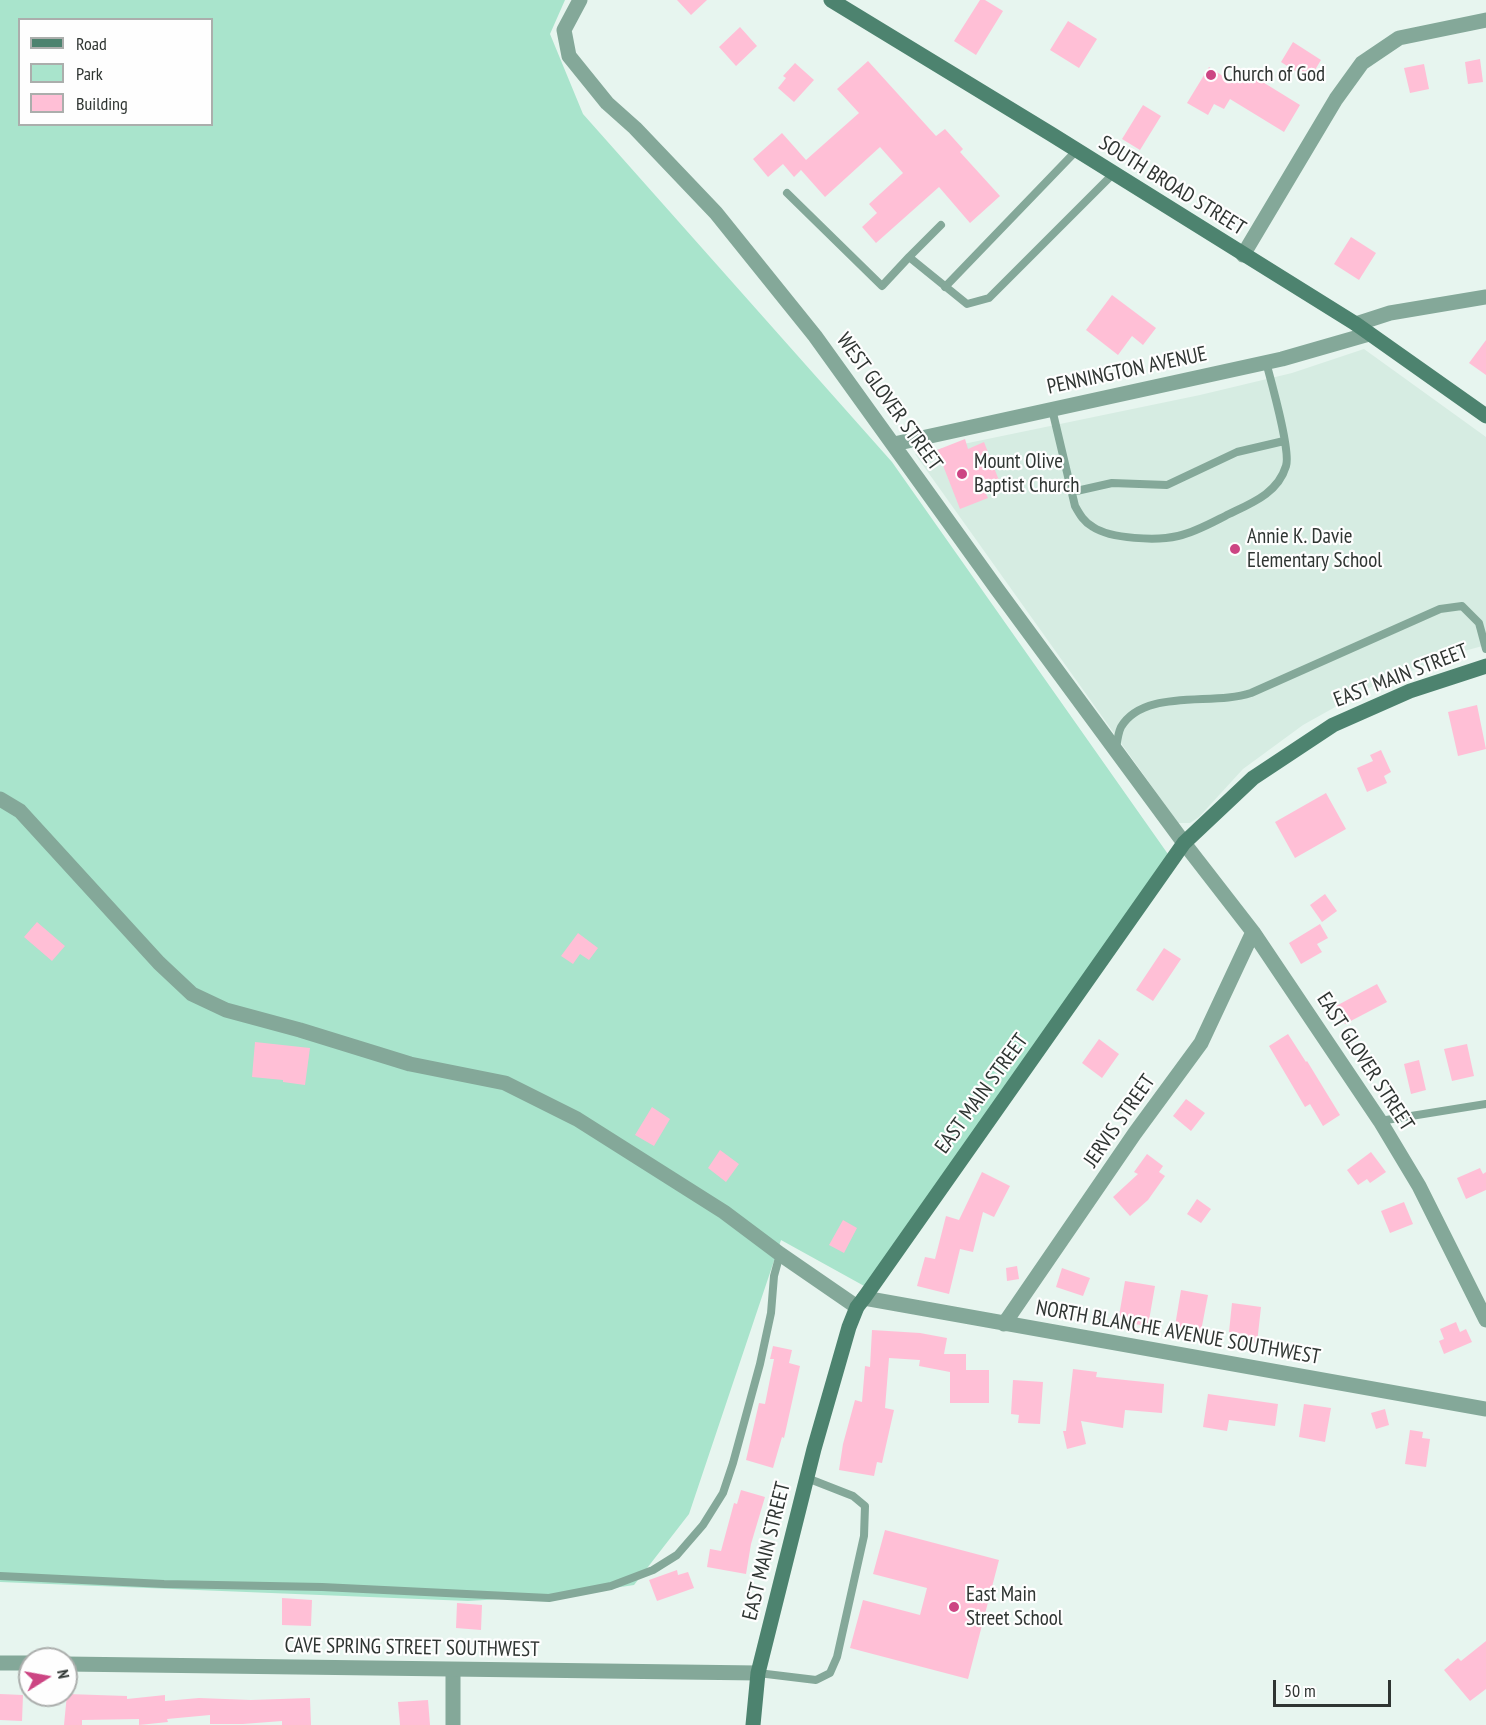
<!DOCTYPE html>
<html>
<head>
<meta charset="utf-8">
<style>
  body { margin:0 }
  #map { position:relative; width:1486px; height:1725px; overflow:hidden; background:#e7f5ef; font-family:"PT Sans Narrow",sans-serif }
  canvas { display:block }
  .legend { position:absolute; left:18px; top:18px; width:195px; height:108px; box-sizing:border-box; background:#fefefe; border:2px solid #abaeac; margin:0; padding:8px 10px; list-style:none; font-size:18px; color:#2f3532 }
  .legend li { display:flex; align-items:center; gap:12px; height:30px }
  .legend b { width:30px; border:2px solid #abaeac }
  .north { position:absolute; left:18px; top:1647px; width:60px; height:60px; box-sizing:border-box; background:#fefefe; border:2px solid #abaeac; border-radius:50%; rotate:79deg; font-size:16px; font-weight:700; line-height:24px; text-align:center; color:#2f3532 }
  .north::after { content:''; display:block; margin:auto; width:21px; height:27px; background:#cc4583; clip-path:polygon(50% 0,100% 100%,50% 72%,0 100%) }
  .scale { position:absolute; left:1273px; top:1680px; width:118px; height:27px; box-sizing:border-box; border:3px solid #2f3532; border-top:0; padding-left:8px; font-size:18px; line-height:21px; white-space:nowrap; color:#2f3532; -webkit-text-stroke:4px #fefefe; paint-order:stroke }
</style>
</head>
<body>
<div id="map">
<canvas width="1486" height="1725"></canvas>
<ul class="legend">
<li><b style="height:8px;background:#4d836f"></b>Road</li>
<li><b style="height:16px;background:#a9e4cc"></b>Park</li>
<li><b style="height:16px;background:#ffbfd6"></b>Building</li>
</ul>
<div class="north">N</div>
<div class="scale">50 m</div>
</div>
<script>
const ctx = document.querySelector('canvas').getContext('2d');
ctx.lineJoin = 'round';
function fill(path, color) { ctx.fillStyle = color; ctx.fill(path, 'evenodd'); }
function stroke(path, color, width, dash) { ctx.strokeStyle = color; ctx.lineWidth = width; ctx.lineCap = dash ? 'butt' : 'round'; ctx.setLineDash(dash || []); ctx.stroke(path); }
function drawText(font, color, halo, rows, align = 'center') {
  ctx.font = font + ' "PT Sans Narrow",sans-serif'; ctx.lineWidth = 4.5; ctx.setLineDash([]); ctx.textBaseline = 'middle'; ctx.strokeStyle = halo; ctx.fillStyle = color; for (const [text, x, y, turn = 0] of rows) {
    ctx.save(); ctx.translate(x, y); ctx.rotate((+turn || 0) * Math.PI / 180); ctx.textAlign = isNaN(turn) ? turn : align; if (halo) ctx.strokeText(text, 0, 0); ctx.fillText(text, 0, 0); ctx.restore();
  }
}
fill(new Path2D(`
  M1364 349 1486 437V645L1457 653 1371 687 1303 725 1243 769 1199 817 1190 823H1178L915 454 1200 395 1292 373Z`), '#d6ece2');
fill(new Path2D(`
  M0 0H565L550 34 583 114 892 462 1170 857 866 1287 781 1240 689 1514 634 1585 568 1595 468 1601 0 1582ZM20 20H212V124H20Z`), '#a9e4cc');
fill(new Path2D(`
  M677 0H707L691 15Z
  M980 0H985L1003 11 976 55 954 41Z
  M1068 21 1097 39 1079 68 1050 50Z
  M740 27 757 46 736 66 719 47Z
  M1293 42 1321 60 1309 80 1281 62Z
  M1480 59 1483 82 1468 84 1465 62Z
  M868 61 936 136 945 129 963 149 960 152 1000 196 970 223 939 187 876 243 862 227 877 213 869 204 903 173 880 147 825 197 801 170 794 177 783 164 768 177 753 159 782 133 806 160 859 113 837 89Z
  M795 63 814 80 794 102 778 88 786 78 783 76Z
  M1424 64 1429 89 1410 93 1404 68Z
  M1209 67 1232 82 1240 68 1300 105 1284 132 1230 99 1224 109 1214 104 1208 115 1187 103Z
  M1143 105 1161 116 1140 150 1122 139Z
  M1351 237 1376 253 1359 280 1334 264Z
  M1112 295 1156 328 1143 345 1132 336 1118 355 1086 330Z
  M1486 340V375L1469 363Z
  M965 439 968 449 984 442 1000 483 984 490 988 498 960 509 937 450Z
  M1477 705 1486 749 1458 756 1448 712Z
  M1381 750 1391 772 1384 776 1387 783 1367 792 1357 768 1373 761 1370 755Z
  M1326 793 1346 829 1295 858 1275 822Z
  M1325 894 1337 911 1322 922 1310 905Z
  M37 922 65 946 52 961 24 937Z
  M1320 924 1328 938 1317 944 1322 952 1301 964 1289 943Z
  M578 933 598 948 589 960 580 954 573 964 561 956Z
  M1164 948 1181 959 1153 1001 1136 990Z
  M1377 984 1387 1002 1345 1024 1336 1006Z
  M1288 1034 1306 1062 1307 1061 1340 1115 1323 1126 1310 1104 1305 1107 1269 1046Z
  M1099 1039 1119 1054 1102 1078 1082 1063Z
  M255 1042 310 1048 305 1085 283 1082V1080L252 1077Z
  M1467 1044 1474 1076 1452 1081 1444 1049Z
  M1419 1060 1426 1090 1411 1094 1404 1064Z
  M1186 1099 1205 1113 1191 1131 1173 1116Z
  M652 1107 670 1119 654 1146 635 1135Z
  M720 1150 739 1164 726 1182 708 1168Z
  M1371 1152 1386 1172 1370 1183 1367 1179 1358 1185 1347 1170Z
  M1147 1154 1163 1166 1159 1172 1165 1176 1148 1200 1130 1216 1113 1197 1138 1174 1134 1172Z
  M1480 1168 1483 1174 1486 1172V1190L1466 1199 1457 1178Z
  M982 1172 1010 1186 994 1217 983 1212 973 1252 960 1249 949 1294 917 1286 925 1257 935 1259 946 1216 959 1220Z
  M1197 1199 1211 1209 1201 1223 1187 1214Z
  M1404 1202 1413 1224 1390 1233 1381 1211Z
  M843 1220 857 1228 844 1253 829 1245Z
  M1017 1266 1019 1279 1007 1281 1006 1268Z
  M1062 1268 1090 1278 1083 1296 1056 1287Z
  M1125 1281 1155 1286 1148 1326 1128 1323 1129 1318 1119 1316Z
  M1181 1290 1208 1295 1201 1331 1175 1326Z
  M1232 1303 1261 1307 1257 1343 1243 1342 1244 1334 1229 1332Z
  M1456 1322 1460 1332 1466 1329 1472 1342 1444 1354 1439 1341 1444 1339 1440 1329Z
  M872 1330 920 1333 947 1338 944 1354H966V1370H989V1403H950V1372L919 1366 920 1360 889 1358 885 1408 894 1410 882 1463 877 1462 874 1476 839 1470 843 1444 855 1400 862 1402 865 1366 870 1367Z
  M773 1346 792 1350 789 1363 800 1366 784 1438 782 1437 773 1468 746 1460 759 1403 765 1404 774 1359H770Z
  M1073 1369 1097 1372 1096 1377 1164 1384 1162 1413 1125 1410 1123 1428 1081 1421 1086 1444 1067 1449 1063 1431H1066Z
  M1013 1380 1043 1382 1040 1424 1018 1423 1019 1415 1011 1414Z
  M1208 1394 1278 1404 1275 1426 1229 1420 1227 1431 1203 1427Z
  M1304 1404 1331 1408 1325 1442 1299 1437Z
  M1385 1409 1389 1425 1376 1429 1371 1413Z
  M1410 1430 1423 1432 1422 1438 1430 1439 1426 1467 1405 1464Z
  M741 1490 765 1497 751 1544 746 1574 707 1567 710 1549 721 1551 734 1503 737 1504Z
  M885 1530 999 1560 968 1679 850 1648 863 1600 920 1615 927 1588 873 1574Z
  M677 1570 678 1575 688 1572 694 1588 657 1601 649 1580Z
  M282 1598 312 1600 311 1626 282 1625Z
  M457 1603 482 1605 481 1630 456 1628Z
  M1486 1641V1689L1470 1701 1444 1670 1458 1658 1461 1661Z
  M0 1694 23 1695 22 1721 0 1720Z
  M67 1694 127 1696V1699L165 1695V1701L199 1698 251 1700 310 1698 311 1725H282V1721L243 1724H210V1715L167 1719 168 1722 139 1725V1719L82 1720V1725H64Z
  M428 1700 430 1725H400L398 1702Z`), '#ffbfd6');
stroke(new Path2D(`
  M787 193 882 286 909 257 967 304 989 298 1113 174
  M909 257 941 225
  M945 287 1077 150
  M1052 409 1075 506C1080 515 1084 522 1093 527 1111 539 1157 541 1178 536 1196 532 1213 522 1229 514 1252 503 1278 493 1286 466 1291 451 1271 381 1266 362
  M1072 492 1112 483 1167 485 1237 452 1284 441
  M1116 749C1117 742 1118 733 1121 727 1144 688 1213 706 1251 693L1440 609 1462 606 1479 623 1486 649
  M1380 1121 1486 1104
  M0 1576 164 1584 322 1587 549 1598 611 1586 653 1570 677 1555 703 1525 723 1493 733 1463 760 1364 771 1313 774 1276 780 1254
  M758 1673 816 1680 830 1673 837 1657 864 1536 865 1506 853 1496 807 1478`), '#84a899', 8);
stroke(new Path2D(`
  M580 0 564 30 569 56 607 103 635 128 716 213 815 336 997 589 1184 843 1253 932 1380 1121 1419 1186 1486 1320
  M1243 255 1336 99 1362 63 1399 38 1486 20
  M1356 324 1390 313 1486 297
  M894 444 1282 359 1369 334
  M0 799 20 811 159 963 192 994 226 1010 300 1030 410 1064 505 1083 577 1119 724 1212 780 1254 857 1307
  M864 1298 1486 1409
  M1004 1324 1135 1133 1201 1043 1253 932
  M453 1725V1670`), '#84a899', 15);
stroke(new Path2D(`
  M0 1663H30
  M66 1664 758 1673`), '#84a899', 15);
stroke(new Path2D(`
  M831 0 1051 134 1356 324 1486 416
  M753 1725 758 1673 814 1449 849 1327 857 1307 864 1298 1184 843 1253 778 1333 725 1410 691 1486 666`), '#4d836f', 15);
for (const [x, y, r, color] of [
  [1211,75,6,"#cc4583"],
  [962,474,6,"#cc4583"],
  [1235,549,6,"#cc4583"],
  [954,1607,6,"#cc4583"]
]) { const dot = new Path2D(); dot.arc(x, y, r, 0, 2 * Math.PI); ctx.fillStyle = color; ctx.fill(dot); stroke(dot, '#fefefe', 2); }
drawText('21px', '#2f3532', '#fefefe', [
  ["Church of God",1223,75],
  ["Mount Olive",974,462],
  ["Baptist Church",974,486],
  ["Annie K. Davie",1247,537],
  ["Elementary School",1247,561],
  ["East Main",966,1595],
  ["Street School",966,1619]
], 'left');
drawText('21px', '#2f3532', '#fefefe', [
  ["SOUTH BROAD STREET",1172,186,32],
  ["PENNINGTON AVENUE",1127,371,-12],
  ["WEST GLOVER STREET",889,402,54],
  ["EAST MAIN STREET",1401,676,-21],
  ["EAST GLOVER STREET",1365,1062,57],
  ["EAST MAIN STREET",982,1094,-54],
  ["JERVIS STREET",1120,1121,-55],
  ["NORTH BLANCHE AVENUE SOUTHWEST",1178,1333,10],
  ["EAST MAIN STREET",767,1551,-76],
  ["CAVE SPRING STREET SOUTHWEST",412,1648,1]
]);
</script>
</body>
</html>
